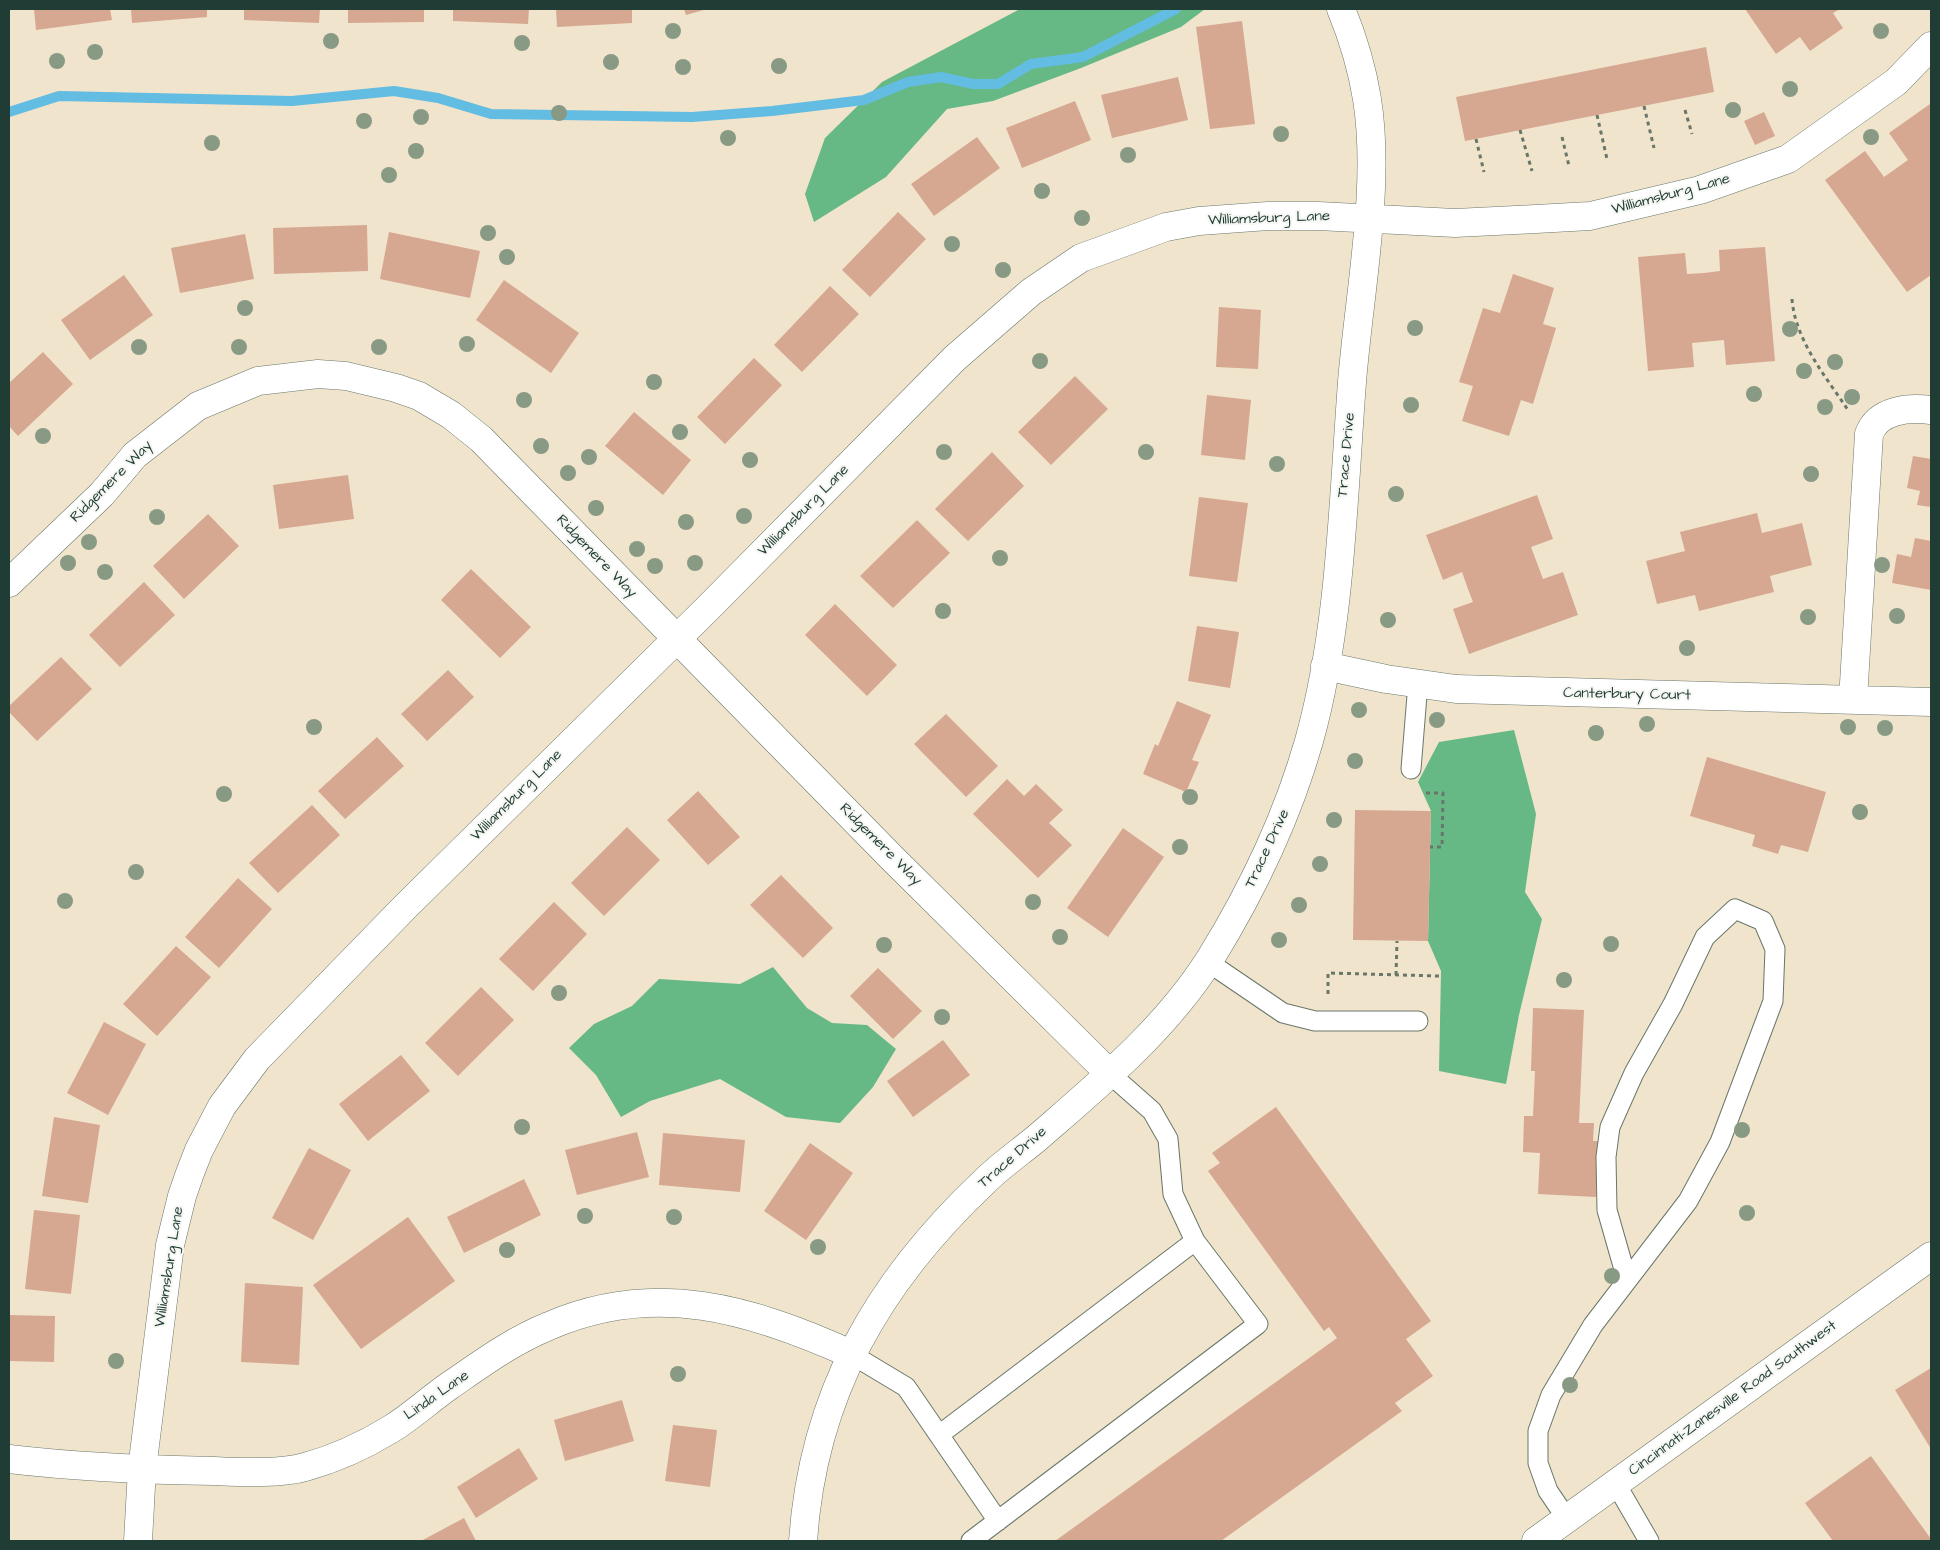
<!DOCTYPE html>
<html>
<head>
<meta charset="utf-8">
<style>
  body { margin:0 }
  #map { position:relative; width:1940px; height:1550px; overflow:hidden; background:#f1e4cc; font-family:"Architects Daughter",sans-serif }
  canvas { display:block }
  .frame { position:absolute; inset:0; border:10px solid #1f3d34; pointer-events:none }
</style>
</head>
<body>
<div id="map">
<canvas width="1940" height="1550"></canvas>
<div class="frame"></div>
</div>
<script>
const ctx = document.querySelector('canvas').getContext('2d');
ctx.lineJoin = 'round';
function fill(path, color) { ctx.fillStyle = color; ctx.fill(path, 'evenodd'); }
function stroke(path, color, width, dash) { ctx.strokeStyle = color; ctx.lineWidth = width; ctx.lineCap = dash ? 'butt' : 'round'; ctx.setLineDash(dash || []); ctx.stroke(path); }
function drawText(font, color, halo, rows, align = 'center') {
  ctx.font = font + ' "Architects Daughter",sans-serif'; ctx.lineWidth = 4; ctx.setLineDash([]); ctx.textBaseline = 'middle'; ctx.strokeStyle = halo; ctx.fillStyle = color; for (const [text, x, y, turn = 0] of rows) {
    ctx.save(); ctx.translate(x, y); ctx.rotate((+turn || 0) * Math.PI / 180); ctx.textAlign = isNaN(turn) ? turn : align; if (halo) ctx.strokeText(text, 0, 0); ctx.fillText(text, 0, 0); ctx.restore();
  }
}
fill(new Path2D(`
  M1020 9H1205L1181 27 1081 68 993 101 947 109 886 177 814 222 805 194 825 138 882 82Z
  M1514 730 1536 814 1525 892 1542 919 1519 1015 1506 1084 1439 1071 1441 971 1428 941 1431 811 1418 782 1439 742Z
  M773 967 807 1008 832 1023 867 1025 896 1049 873 1087 840 1123 786 1117 720 1079 650 1101 621 1117 596 1075 569 1048 594 1024 632 1006 659 979 740 984Z`), '#66b885');
stroke(new Path2D(`
  M9 112 59 96 292 101 394 91 438 98 491 114 692 117 772 111 864 100 908 82 941 77 973 84H998L1031 64 1083 57 1176 9`), '#63bce1', 10);
fill(new Path2D(`
  M34 9H110L112 20 36 30Z
  M131 9H207V17L132 23Z
  M244 9H320L319 23 244 20Z
  M348 9H424V22L348 23Z
  M453 9H529L528 24 453 21Z
  M556 9H632V23L557 27Z
  M684 9H707L686 15Z
  M1745 9H1840L1833 13 1843 28 1810 51 1800 37 1776 54Z
  M1242 21 1255 124 1210 129 1196 27Z
  M1706 47 1714 92 1465 141 1456 97Z
  M1178 77 1188 120 1112 138 1101 95Z
  M1075 101 1091 140 1022 168 1006 128Z
  M1930 104 1931 275 1907 292 1825 180 1865 151 1884 177 1908 160 1889 133Z
  M1764 112 1775 136 1755 145 1744 121Z
  M977 137 1000 168 934 216 911 184Z
  M898 212 926 239 870 297 842 270Z
  M367 225 368 271 274 274 273 228Z
  M389 232 480 251 470 298 380 279Z
  M245 234 254 279 180 293 171 248Z
  M1765 247 1775 361 1726 365 1724 340 1692 343 1694 367 1648 371 1638 257 1685 253 1687 274 1704 273 1720 271 1719 250Z
  M1513 274 1554 288 1543 324 1556 328 1533 404 1521 400 1509 436 1462 421 1473 386 1459 382 1483 308 1500 313Z
  M124 275 153 315 90 360 61 320Z
  M504 280 579 333 551 373 476 320Z
  M830 286 859 314 802 372 774 345Z
  M1219 307 1261 310 1258 369 1216 367Z
  M43 352 73 384 18 436 9 426V383Z
  M754 358 782 385 725 444 697 417Z
  M1075 376 1108 409 1051 465 1018 432Z
  M1207 395 1251 400 1245 460 1201 455Z
  M634 412 691 460 663 495 605 446Z
  M992 452 1024 486 968 541 935 509Z
  M1913 456 1931 459V507L1917 505 1920 491 1907 488Z
  M348 475 354 519 279 529 273 485Z
  M1537 495 1553 539 1531 547 1543 579 1563 572 1578 615 1469 654 1453 609 1473 602 1468 589 1462 572 1443 580 1426 535Z
  M1199 497 1248 503 1237 582 1189 576Z
  M1757 513 1762 533 1802 523 1812 565 1770 576 1774 592 1699 611 1695 595 1657 604 1646 561 1685 551 1680 532Z
  M208 514 239 546 184 599 153 566Z
  M917 520 950 553 893 608 860 576Z
  M1915 538 1931 541V590L1892 583 1897 554 1911 557Z
  M471 569 531 627 500 658 441 600Z
  M144 582 175 615 120 667 89 635Z
  M835 604 897 665 867 696 805 635Z
  M1197 626 1239 632 1230 688 1188 681Z
  M61 657 92 689 37 741 9 712V706Z
  M448 670 474 697 427 741 401 714Z
  M1177 701 1211 715 1192 760 1199 762 1186 792 1143 774 1155 744 1158 746Z
  M946 714 998 766 966 797 914 744Z
  M377 737 404 766 345 819 318 791Z
  M1707 757 1826 792 1808 852 1781 845 1778 854 1752 846 1755 835 1690 816Z
  M1007 779 1024 796 1036 784 1063 810 1049 823 1072 845 1038 878 973 814Z
  M698 791 740 837 708 865 667 820Z
  M312 805 340 835 278 893 249 863Z
  M1355 810 1431 811 1428 941 1353 940Z
  M627 827 660 860 604 916 571 883Z
  M1123 828 1164 857 1108 937 1067 908Z
  M781 875 833 928 803 958 750 905Z
  M238 878 272 909 219 968 185 937Z
  M554 902 587 934 533 991 499 959Z
  M176 946 211 977 157 1036 123 1004Z
  M878 968 922 1011 893 1039 850 996Z
  M481 987 514 1020 458 1076 425 1043Z
  M1533 1008 1584 1010 1579 1123H1594L1593 1141H1598L1596 1197 1538 1194 1540 1153 1523 1152 1524 1116H1533L1535 1071H1531Z
  M104 1022 146 1044 108 1115 67 1093Z
  M943 1040 970 1075 913 1117 887 1081Z
  M401 1055 430 1091 368 1141 339 1104Z
  M1276 1107 1431 1321 1406 1339 1433 1376 1395 1403 1402 1411 1221 1541H1055L1337 1338 1329 1327 1324 1331 1208 1171 1220 1163 1212 1153Z
  M54 1117 100 1125 88 1203 42 1196Z
  M637 1132 649 1177 577 1195 565 1150Z
  M663 1133 745 1140 740 1192 659 1185Z
  M810 1143 853 1173 806 1240 764 1211Z
  M309 1148 351 1170 313 1240 272 1218Z
  M524 1179 541 1215 464 1253 447 1217Z
  M34 1210 80 1215 71 1294 25 1289Z
  M408 1217 455 1281 361 1349 313 1285Z
  M245 1283 303 1287 299 1365 241 1362Z
  M9 1315 55 1316 54 1362 9 1361Z
  M1931 1368V1449L1895 1390Z
  M622 1400 634 1441 565 1461 554 1420Z
  M673 1425 717 1430 710 1487 665 1481Z
  M519 1448 538 1479 476 1518 457 1487Z
  M1871 1456 1931 1539V1541H1833L1805 1503Z
  M464 1518 476 1541H421Z`), '#d6a791');
const service = new Path2D(`
  M1411 769 1418 683
  M1208 962 1283 1013 1315 1021H1418
  M1110 1074 1152 1111 1168 1139 1173 1194 1195 1241
  M851 1354 906 1387 998 1521
  M939 1435 1195 1241 1258 1324 971 1541
  M1616 1484 1649 1541
  M1567 1519 1548 1491 1538 1463V1431L1551 1395 1593 1325 1688 1201 1720 1142 1773 1001 1775 949 1763 921 1735 909 1705 937 1673 1004 1634 1073 1610 1127 1606 1157 1607 1210 1627 1280`);
const minor = new Path2D(`
  M9 583 102 494 135 455 198 406 258 381 318 374 346 376 396 388 419 396 451 415 481 439 892 858 1110 1074
  M1325 666 1386 679 1456 689 1931 702
  M1853 700 1869 434C1878 410 1908 407 1931 410
  M9 1459C77 1467 146 1470 215 1471 241 1472 281 1474 305 1467 334 1459 365 1445 391 1429 411 1417 429 1400 449 1386 481 1364 512 1341 549 1326 655 1280 751 1309 851 1354
  M138 1541 142 1469 170 1245 182 1196 190 1173 199 1150 222 1106 257 1059 405 907 709 607 955 358 1031 292 1081 258 1166 227 1199 221 1268 216H1318L1455 223 1536 219 1590 216 1700 190 1788 159 1896 82 1931 46
  M803 1541C813 1394 878 1282 984 1182 1000 1166 1019 1153 1037 1138 1099 1084 1165 1030 1210 959 1252 891 1287 818 1309 741 1341 627 1343 500 1352 382 1359 294 1381 186 1367 99 1362 68 1353 38 1341 9`);
const primary = new Path2D(`
  M1536 1541 1931 1256`);
stroke(service, '#687769', 21);
stroke(minor, '#687769', 29);
stroke(primary, '#687769', 29);
stroke(new Path2D(`
  M1644 106 1654 148
  M1685 110 1692 134
  M1597 115 1607 159
  M1520 130 1532 171
  M1562 137 1569 166
  M1476 139 1484 172
  M1792 299C1795 340 1826 377 1848 410
  M1426 793H1443L1442 847H1430
  M1396 975 1397 941
  M1328 994V973L1439 976`), '#687769', 3, [4, 4]);
stroke(service, '#fff', 19);
stroke(minor, '#fff', 28);
stroke(primary, '#fff', 28);
ctx.fillStyle = '#889984';
for (const [x, y] of [
  [673,31],
  [1881,31],
  [331,41],
  [522,43],
  [95,52],
  [57,61],
  [611,62],
  [779,66],
  [683,67],
  [1790,89],
  [1733,110],
  [559,113],
  [421,117],
  [364,121],
  [1281,134],
  [1871,137],
  [728,138],
  [212,143],
  [416,151],
  [1128,155],
  [389,175],
  [1042,191],
  [1082,218],
  [488,233],
  [952,244],
  [507,257],
  [1003,270],
  [245,308],
  [1415,328],
  [1790,329],
  [467,344],
  [139,347],
  [239,347],
  [379,347],
  [1040,361],
  [1835,362],
  [1804,371],
  [654,382],
  [1754,394],
  [1852,397],
  [524,400],
  [1411,405],
  [1825,407],
  [680,432],
  [43,436],
  [541,446],
  [944,452],
  [1146,452],
  [589,457],
  [750,460],
  [1277,464],
  [568,473],
  [1811,474],
  [1396,494],
  [596,508],
  [744,516],
  [157,517],
  [686,522],
  [89,542],
  [637,549],
  [1000,558],
  [68,563],
  [695,563],
  [1882,565],
  [655,566],
  [105,572],
  [943,611],
  [1897,616],
  [1808,617],
  [1388,620],
  [1687,648],
  [1359,710],
  [1437,720],
  [1647,724],
  [314,727],
  [1848,727],
  [1885,728],
  [1596,733],
  [1355,761],
  [224,794],
  [1190,797],
  [1860,812],
  [1334,820],
  [1180,847],
  [1320,864],
  [136,872],
  [65,901],
  [1033,902],
  [1299,905],
  [1060,937],
  [1279,940],
  [1611,944],
  [884,945],
  [1564,980],
  [559,993],
  [942,1017],
  [522,1127],
  [1742,1130],
  [1747,1213],
  [585,1216],
  [674,1217],
  [818,1247],
  [507,1250],
  [1612,1276],
  [116,1361],
  [678,1374],
  [1570,1385]
]) { ctx.beginPath(); ctx.arc(x, y, 8, 0, 2 * Math.PI); ctx.fill(); }
drawText('15px', '#1f3d34', '#f6f6f2', [
  ["Williamsburg Lane",1671,195,-15],
  ["Williamsburg Lane",1269,219,-2],
  ["Trace Drive",1347,455,-85],
  ["Ridgemere Way",112,482,-45],
  ["Williamsburg Lane",804,511,-45],
  ["Ridgemere Way",596,557,46],
  ["Canterbury Court",1627,695,1],
  ["Williamsburg Lane",517,796,-45],
  ["Ridgemere Way",880,845,45],
  ["Trace Drive",1268,849,-65],
  ["Trace Drive",1013,1158,-41],
  ["Williamsburg Lane",170,1267,-81],
  ["Linda Lane",437,1396,-35],
  ["Cincinnati-Zanesville Road Southwest",1733,1399,-36]
]);
</script>
</body>
</html>
